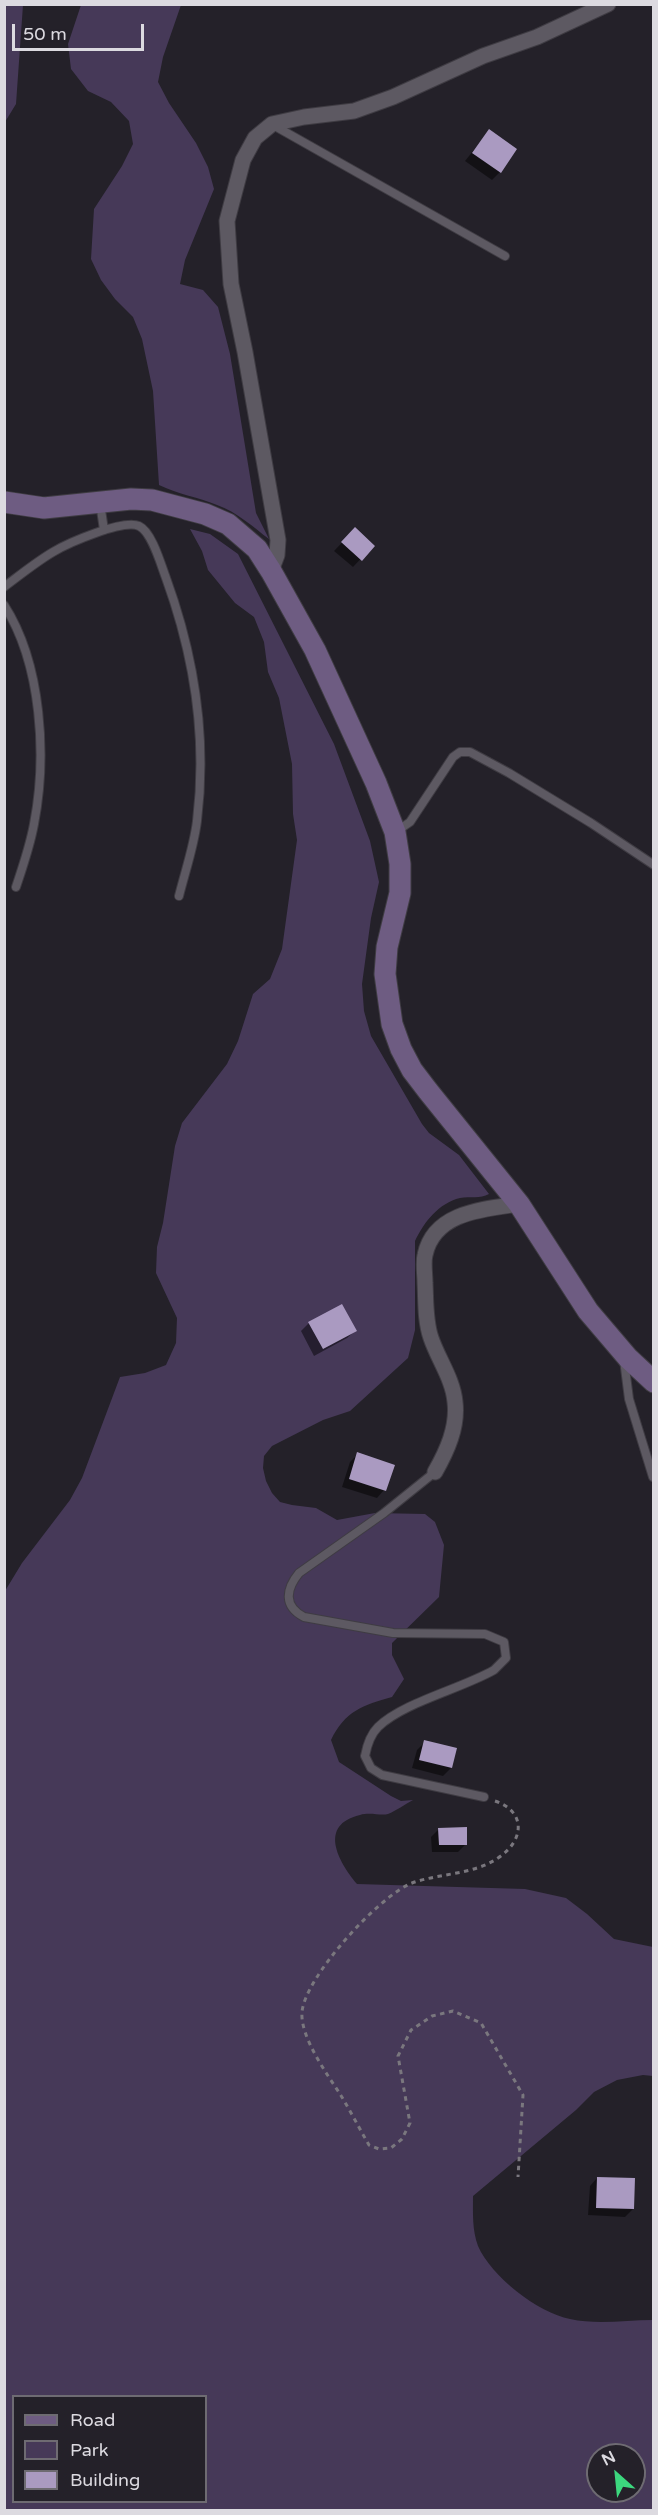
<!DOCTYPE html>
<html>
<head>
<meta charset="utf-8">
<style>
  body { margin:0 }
  #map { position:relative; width:658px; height:2515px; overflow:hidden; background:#242129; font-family:"Varela Round",sans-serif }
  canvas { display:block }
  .frame { position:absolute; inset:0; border:6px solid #dcdae0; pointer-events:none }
  .legend { position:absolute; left:12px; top:2395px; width:195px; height:108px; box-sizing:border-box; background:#242129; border:2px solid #6e6b72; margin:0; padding:8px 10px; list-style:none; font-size:18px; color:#dcdae0 }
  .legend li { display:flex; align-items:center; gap:12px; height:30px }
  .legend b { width:30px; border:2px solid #6e6b72 }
  .north { position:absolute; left:586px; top:2443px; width:60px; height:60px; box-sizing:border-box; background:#242129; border:2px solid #6e6b72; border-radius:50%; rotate:333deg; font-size:16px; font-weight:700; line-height:24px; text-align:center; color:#dcdae0 }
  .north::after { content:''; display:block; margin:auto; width:21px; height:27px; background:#3cd77e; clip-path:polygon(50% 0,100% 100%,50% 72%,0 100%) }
  .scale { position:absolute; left:12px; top:24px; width:132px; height:27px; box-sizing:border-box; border:3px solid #dcdae0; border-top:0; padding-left:8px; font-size:18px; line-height:21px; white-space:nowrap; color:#dcdae0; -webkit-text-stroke:4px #242129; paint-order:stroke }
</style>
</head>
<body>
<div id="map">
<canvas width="658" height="2515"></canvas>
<div class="frame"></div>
<ul class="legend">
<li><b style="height:8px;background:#6e5c82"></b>Road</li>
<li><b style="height:16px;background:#463958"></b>Park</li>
<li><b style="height:16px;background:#aa9ac1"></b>Building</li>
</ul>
<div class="north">N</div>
<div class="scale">50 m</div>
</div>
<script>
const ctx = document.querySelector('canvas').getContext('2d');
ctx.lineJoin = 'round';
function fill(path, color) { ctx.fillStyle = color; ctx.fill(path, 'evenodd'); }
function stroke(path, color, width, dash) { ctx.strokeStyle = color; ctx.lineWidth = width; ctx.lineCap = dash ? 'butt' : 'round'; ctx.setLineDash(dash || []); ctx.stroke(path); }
fill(new Path2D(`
  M5 4 23 5 16 104 5 122Z
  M81 5H181L163 57 158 82 169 103 196 143 208 167 214 189 185 260 180 284 203 290 218 307 230 354 256 513 269 539C253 527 237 512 217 505 198 497 177 494 159 485L153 391 142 339 133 317 115 299 101 280 91 259 94 209 122 166 133 144 129 121 111 102 88 91 71 69 68 44Z
  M190 529 210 534 238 554 334 744 370 841 379 882 371 918 362 984 364 1011 371 1036 422 1124 429 1133 459 1155 489 1194C480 1199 470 1196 460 1198 439 1203 424 1222 415 1241V1330L408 1358 350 1411 323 1420 272 1446 264 1456 263 1468 266 1481 272 1493 280 1502 292 1505 316 1508 337 1520 375 1513 425 1514 435 1522 444 1545 439 1597 392 1643V1655L404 1679 392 1697C363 1705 345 1711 331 1740L339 1762 391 1796 401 1801 413 1800C405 1804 396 1811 388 1814 381 1816 370 1812 360 1815 318 1825 338 1861 357 1884L525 1889 566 1898 587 1914 614 1939 653 1947V2076L643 2075 617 2080 594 2092 576 2110 473 2196C473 2213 472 2230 478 2246 491 2276 538 2313 570 2319 597 2325 626 2320 653 2320V2510H5V1591L22 1563 70 1500 82 1478 120 1377 145 1373 166 1365 176 1343 177 1318 156 1273 157 1247 163 1223 175 1146 182 1123 227 1064 238 1041 253 994 270 979 282 949 297 840 293 814 292 764 279 698 268 672 264 642 254 617 235 603 208 570 202 551ZM14 2396H206V2502H14ZM598 2455H634V2491H598Z`), '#463958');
fill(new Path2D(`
  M489 131 500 172 492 180 465 161Z
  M355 529 373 546 353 567 334 551Z
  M342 1306 355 1331 347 1338 314 1356 301 1331 309 1323Z
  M358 1454 384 1490 377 1498 342 1487 350 1462Z
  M425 1742 451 1768 443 1776 412 1768 417 1750Z
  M439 1829 466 1844 458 1852H432L431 1837Z
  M597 2178 633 2209 625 2217 588 2215 590 2186Z`), '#0007');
fill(new Path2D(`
  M489 129 517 149 501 173 472 153Z
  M355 527 375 546 362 561 341 542Z
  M342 1304 357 1331 323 1349 308 1322Z
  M357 1452 395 1465 386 1491 349 1479Z
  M424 1740 457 1748 452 1768 419 1760Z
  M467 1827V1845H439L438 1828Z
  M597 2177 635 2178 634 2209 596 2208Z`), '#aa9ac1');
const lane = new Path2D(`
  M273 125 505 256
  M100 503 104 530
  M4 587C20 575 36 562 53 552 68 543 123 519 139 526 152 532 161 565 166 578 194 655 207 739 197 821 194 846 185 872 179 896
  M4 605C42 664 47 757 34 824 30 846 23 866 16 887
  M397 831 410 822 453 757 460 752H470L509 773 591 823 654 865
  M624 1360 629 1399 653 1477
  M435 1472 384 1513 299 1573C286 1589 283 1606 304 1617L393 1633 485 1634 504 1642 506 1658 494 1670C461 1689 404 1702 378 1727 370 1735 367 1745 365 1756L371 1768 382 1775 484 1797`);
const street = new Path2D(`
  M271 571 277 555 278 540 245 352 231 284 227 221 243 160 255 138 272 124 304 117 354 111 393 97 483 56 537 37 608 4
  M435 1472C447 1451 458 1427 455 1402 453 1379 438 1359 431 1338 425 1321 426 1301 425 1283 425 1274 423 1263 425 1255 434 1212 484 1209 519 1204`);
const secondary = new Path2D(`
  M4 502 44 508 131 499 152 500 205 514 228 524 257 549 271 571 315 650 376 783 395 832 400 864V893L387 947 385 974 392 1024 401 1049 412 1070 428 1091 519 1204 588 1311 628 1358 654 1382`);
stroke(lane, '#3f3c43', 10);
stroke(street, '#3f3c43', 17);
stroke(secondary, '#3f3c43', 23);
stroke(new Path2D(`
  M495 1801C527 1812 524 1841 498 1858 473 1875 440 1873 412 1883 379 1896 305 1977 302 2012 300 2037 327 2074 340 2094 350 2110 359 2128 369 2145L379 2149 391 2148 402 2139 410 2123 398 2056 411 2030 432 2016 453 2011 481 2023 523 2095 518 2177`), '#7a777e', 3, [4.5, 4.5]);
stroke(lane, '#5d5962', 8);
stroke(street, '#5d5962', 15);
stroke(secondary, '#6e5c82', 21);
</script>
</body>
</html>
